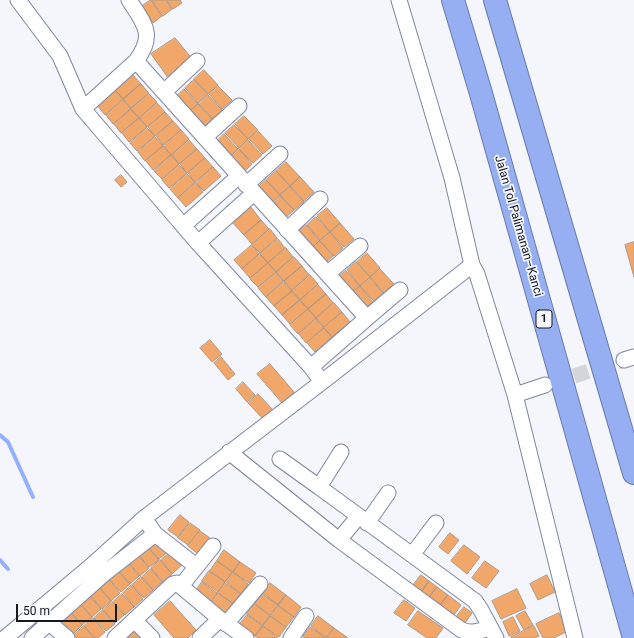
<!DOCTYPE html>
<html>
<head>
<meta charset="utf-8">
<style>
  body { margin:0 }
  #map { position:relative; width:634px; height:638px; overflow:hidden; background:#f4f6fc; font-family:Roboto,sans-serif }
  canvas { display:block }
  .scale { position:absolute; left:16px; top:604px; width:101px; height:18px; box-sizing:border-box; border:2px solid #151922; border-top:0; padding-left:5px; font-size:12px; line-height:14px; white-space:nowrap; color:#151922; -webkit-text-stroke:3px #f4f6fc; paint-order:stroke }
</style>
</head>
<body>
<div id="map">
<canvas width="634" height="638"></canvas>
<div class="scale">50 m</div>
</div>
<script>
const ctx = document.querySelector('canvas').getContext('2d');
ctx.lineJoin = 'round';
function stroke(path, color, width, dash) { ctx.strokeStyle = color; ctx.lineWidth = width; ctx.lineCap = dash ? 'butt' : 'round'; ctx.setLineDash(dash || []); ctx.stroke(path); }
function fill(path, color) { ctx.fillStyle = color; ctx.fill(path, 'evenodd'); }
function drawText(font, color, halo, rows, align = 'center') {
  ctx.font = font + ' Roboto,sans-serif'; ctx.lineWidth = 3.5; ctx.setLineDash([]); ctx.textBaseline = 'middle'; ctx.strokeStyle = halo; ctx.fillStyle = color; for (const [text, x, y, turn = 0] of rows) {
    ctx.save(); ctx.translate(x, y); ctx.rotate((+turn || 0) * Math.PI / 180); ctx.textAlign = isNaN(turn) ? turn : align; if (halo) ctx.strokeText(text, 0, 0); ctx.fillText(text, 0, 0); ctx.restore();
  }
}
stroke(new Path2D(`
  M0 435 8 442 33 497
  M0 560 8 569`), '#93affd', 4);
const building = new Path2D(`
  M151 0 162 16 153 23 142 6Z
  M152 0H166L172 9 163 16Z
  M167 0H180L182 3 173 9Z
  M175 38 194 61 169 79 151 54Z
  M204 70 218 85 208 94 194 79Z
  M133 75 141 84 123 99 115 90Z
  M194 80 208 94 198 103 185 88Z
  M141 84 149 93 131 108 123 99Z
  M218 86 232 100 222 109 209 94Z
  M184 89 198 104 189 112 175 98Z
  M115 90 123 99 105 115 97 105Z
  M149 94 157 102 139 118 131 109Z
  M208 95 222 110 213 119 199 104Z
  M123 100 131 109 113 124 106 115Z
  M157 103 165 112 147 127 140 118Z
  M198 104 212 119 203 128 189 113Z
  M131 109 139 118 121 133 114 124Z
  M165 112 173 121 155 136 148 127Z
  M244 116 258 130 248 139 235 124Z
  M139 118 147 127 129 142 122 133Z
  M173 121 181 130 163 145 156 136Z
  M234 125 248 139 239 148 225 133Z
  M147 128 155 136 137 151 130 143Z
  M181 130 189 139 171 155 164 146Z
  M258 131 272 146 263 154 249 139Z
  M224 134 238 149 229 157 215 143Z
  M155 137 163 146 145 161 138 152Z
  M189 140 197 149 179 164 172 155Z
  M248 140 262 155 253 163 239 149Z
  M163 146 171 155 153 170 146 161Z
  M197 149 205 158 187 173 180 164Z
  M239 149 252 164 243 173 229 158Z
  M171 155 179 164 162 179 154 171Z
  M205 158 213 167 195 182 188 173Z
  M286 162 300 177 290 186 276 171Z
  M179 165 187 173 169 188 162 180Z
  M213 167 221 176 204 191 196 183Z
  M276 171 290 186 280 195 266 180Z
  M187 174 195 182 178 198 170 189Z
  M121 175 127 182 121 187 115 180Z
  M300 177 314 192 304 201 290 186Z
  M266 180 280 195 270 204 256 189Z
  M196 183 203 192 186 207 178 198Z
  M290 187 304 202 294 210 280 195Z
  M280 196 294 210 284 219 271 205Z
  M250 206 261 220 244 235 232 222Z
  M327 208 340 223 330 232 317 216Z
  M316 217 330 232 320 240 307 225Z
  M261 220 269 229 252 244 244 235Z
  M340 223 354 239 344 247 330 232Z
  M306 225 320 241 310 249 296 234Z
  M270 229 277 238 260 253 252 245Z
  M330 232 343 248 334 256 320 241Z
  M278 239 285 248 268 263 260 254Z
  M320 241 333 256 323 265 310 250Z
  M634 242V277L625 245Z
  M252 245 259 254 242 269 234 260Z
  M286 248 293 257 276 272 268 263Z
  M367 253 380 268 370 277 357 262Z
  M260 254 268 263 250 278 242 269Z
  M294 257 302 266 284 281 276 272Z
  M356 262 370 277 360 286 347 270Z
  M268 263 276 272 258 287 250 279Z
  M302 266 309 275 292 290 284 281Z
  M380 269 394 284 384 293 370 277Z
  M346 271 360 286 350 294 336 279Z
  M276 273 283 281 266 297 258 288Z
  M310 275 318 284 300 300 292 291Z
  M370 278 383 293 374 301 360 286Z
  M284 282 292 291 274 306 266 297Z
  M318 285 326 294 308 309 300 300Z
  M360 286 373 302 363 310 350 295Z
  M292 291 300 300 282 315 274 306Z
  M326 294 333 303 316 318 308 309Z
  M300 300 308 309 290 324 282 315Z
  M334 303 342 312 324 327 316 318Z
  M308 309 316 318 298 334 290 325Z
  M342 312 350 322 332 337 324 328Z
  M316 319 324 328 306 343 299 334Z
  M324 328 332 337 315 352 307 343Z
  M210 340 222 354 212 362 200 348Z
  M221 357 235 374 228 380 214 363Z
  M270 364 294 392 282 403 257 374Z
  M243 382 255 395 247 402 236 389Z
  M258 394 274 411 264 420 248 403Z
  M180 515 189 522 178 537 168 530Z
  M190 523 200 530 188 545 178 538Z
  M200 531 210 538 198 554 188 546Z
  M450 533 459 540 448 554 439 547Z
  M156 538 171 549 159 559 147 546Z
  M464 545 480 557 467 574 451 561Z
  M147 546 159 560 149 567 138 554Z
  M173 550 184 563 172 574 161 560Z
  M224 550 240 562 233 572 217 561Z
  M137 554 149 568 140 576 128 562Z
  M160 560 172 574 163 582 151 568Z
  M217 561 232 572 225 582 210 571Z
  M485 561 499 571 486 588 472 578Z
  M240 562 256 573 249 583 233 572Z
  M128 563 139 576 130 584 118 570Z
  M151 569 162 582 153 590 142 577Z
  M118 571 130 584 121 592 109 579Z
  M209 571 225 582 218 592 202 581Z
  M233 572 248 584 241 594 226 582Z
  M421 575 429 581 420 594 411 588Z
  M547 575 555 592 538 600 530 584Z
  M141 577 153 590 144 598 132 585Z
  M109 579 120 593 111 601 99 587Z
  M429 581 437 587 427 600 420 594Z
  M202 582 217 593 210 603 195 592Z
  M225 583 241 594 234 604 218 593Z
  M270 583 286 595 278 605 263 593Z
  M132 585 143 599 134 607 123 593Z
  M99 587 111 601 102 609 90 595Z
  M437 587 448 595 438 608 427 600Z
  M517 589 526 608 501 619 492 601Z
  M218 593 233 604 226 614 211 603Z
  M122 594 134 607 125 615 113 602Z
  M262 594 278 605 270 615 255 604Z
  M89 595 101 609 92 617 80 603Z
  M286 595 301 607 294 617 278 605Z
  M448 595 461 605 452 618 438 608Z
  M404 600 415 608 406 621 394 613Z
  M170 601 196 630 188 638H174L154 615Z
  M112 602 124 615 115 623 103 610Z
  M80 604 92 617 82 625 71 612Z
  M255 604 270 616 263 625 247 614Z
  M278 606 294 617 286 627 271 616Z
  M464 607 472 613 463 626 454 620Z
  M103 610 115 624 106 631 94 618Z
  M418 611 443 628 436 638H427L408 625Z
  M525 611 533 625 524 630 516 616Z
  M70 612 82 625 73 634 61 620Z
  M559 613 568 631 554 638H543L536 624Z
  M247 615 263 626 255 636 239 625Z
  M270 616 286 627 279 637 263 626Z
  M318 616 334 628 326 638 311 626Z
  M513 617 520 631 509 636 503 622Z
  M93 618 105 632 98 638H95L84 626Z
  M84 626 94 638H77L74 635Z
  M263 626 278 638H258L255 636Z
  M534 626 539 636 535 638H511V637Z
  M310 627 326 638H305L303 637Z
  M134 628 142 638H126Z
  M334 628 348 638H327Z`);
fill(building, '#f1a76a');
stroke(building, '#b09885', 1);
stroke(new Path2D(`
  M552 383 624 360`), '#d3d5db', 15, [15, 8]);
const minor = new Path2D(`
  M18 0 60 56 83 109 198 243 311 367 322 382
  M399 0 452 178 472 265 477 274 515 395 575 638
  M136 61 367 318 311 367
  M164 92 197 61
  M83 109 136 61C156 34 144 24 129 0
  M205 137 239 106
  M246 185 280 154
  M183 226 239 176
  M287 230 320 199
  M198 243 254 193
  M327 274 360 246
  M367 318 400 290
  M624 360 634 357
  M515 395 545 385
  M229 452 339 540 460 629C470 635 479 631 490 628
  M341 452 319 487 475 601 481 610 496 638
  M280 459 319 487
  M367 523 388 493
  M149 525 155 534 196 566
  M339 540 358 517
  M412 555 436 523
  M181 586 213 546
  M41 616 67 638
  M134 620 152 638
  M226 624 260 584
  M5 638 91 566 143 519 322 382 472 265
  M32 638 105 573 155 534
  M115 638 173 584 177 583 220 619
  M200 638 220 619 246 638
  M291 638 306 616`);
const motorway = new Path2D(`
  M453 0 480 90 634 638
  M495 0 634 473`);
stroke(minor, '#7e87a0', 17);
stroke(motorway, '#697aaa', 24);
stroke(minor, '#fff', 15);
stroke(motorway, '#96aff3', 22);
for (const [x, y, w] of [
  [544,319,16]
]) { const box = new Path2D(); box.roundRect(x - w / 2, y - 9, w, 18, 3); ctx.fillStyle = '#f4f6fc'; ctx.fill(box); stroke(box, '#151922', 1); }
drawText('bold 11px', '#151922', null, [
  ["1",544,319]
]);
drawText('12px', '#151922', '#f4f6fc', [
  ["Jalan Tol Palimanan–Kanci",518,226,74]
]);
</script>
</body>
</html>
